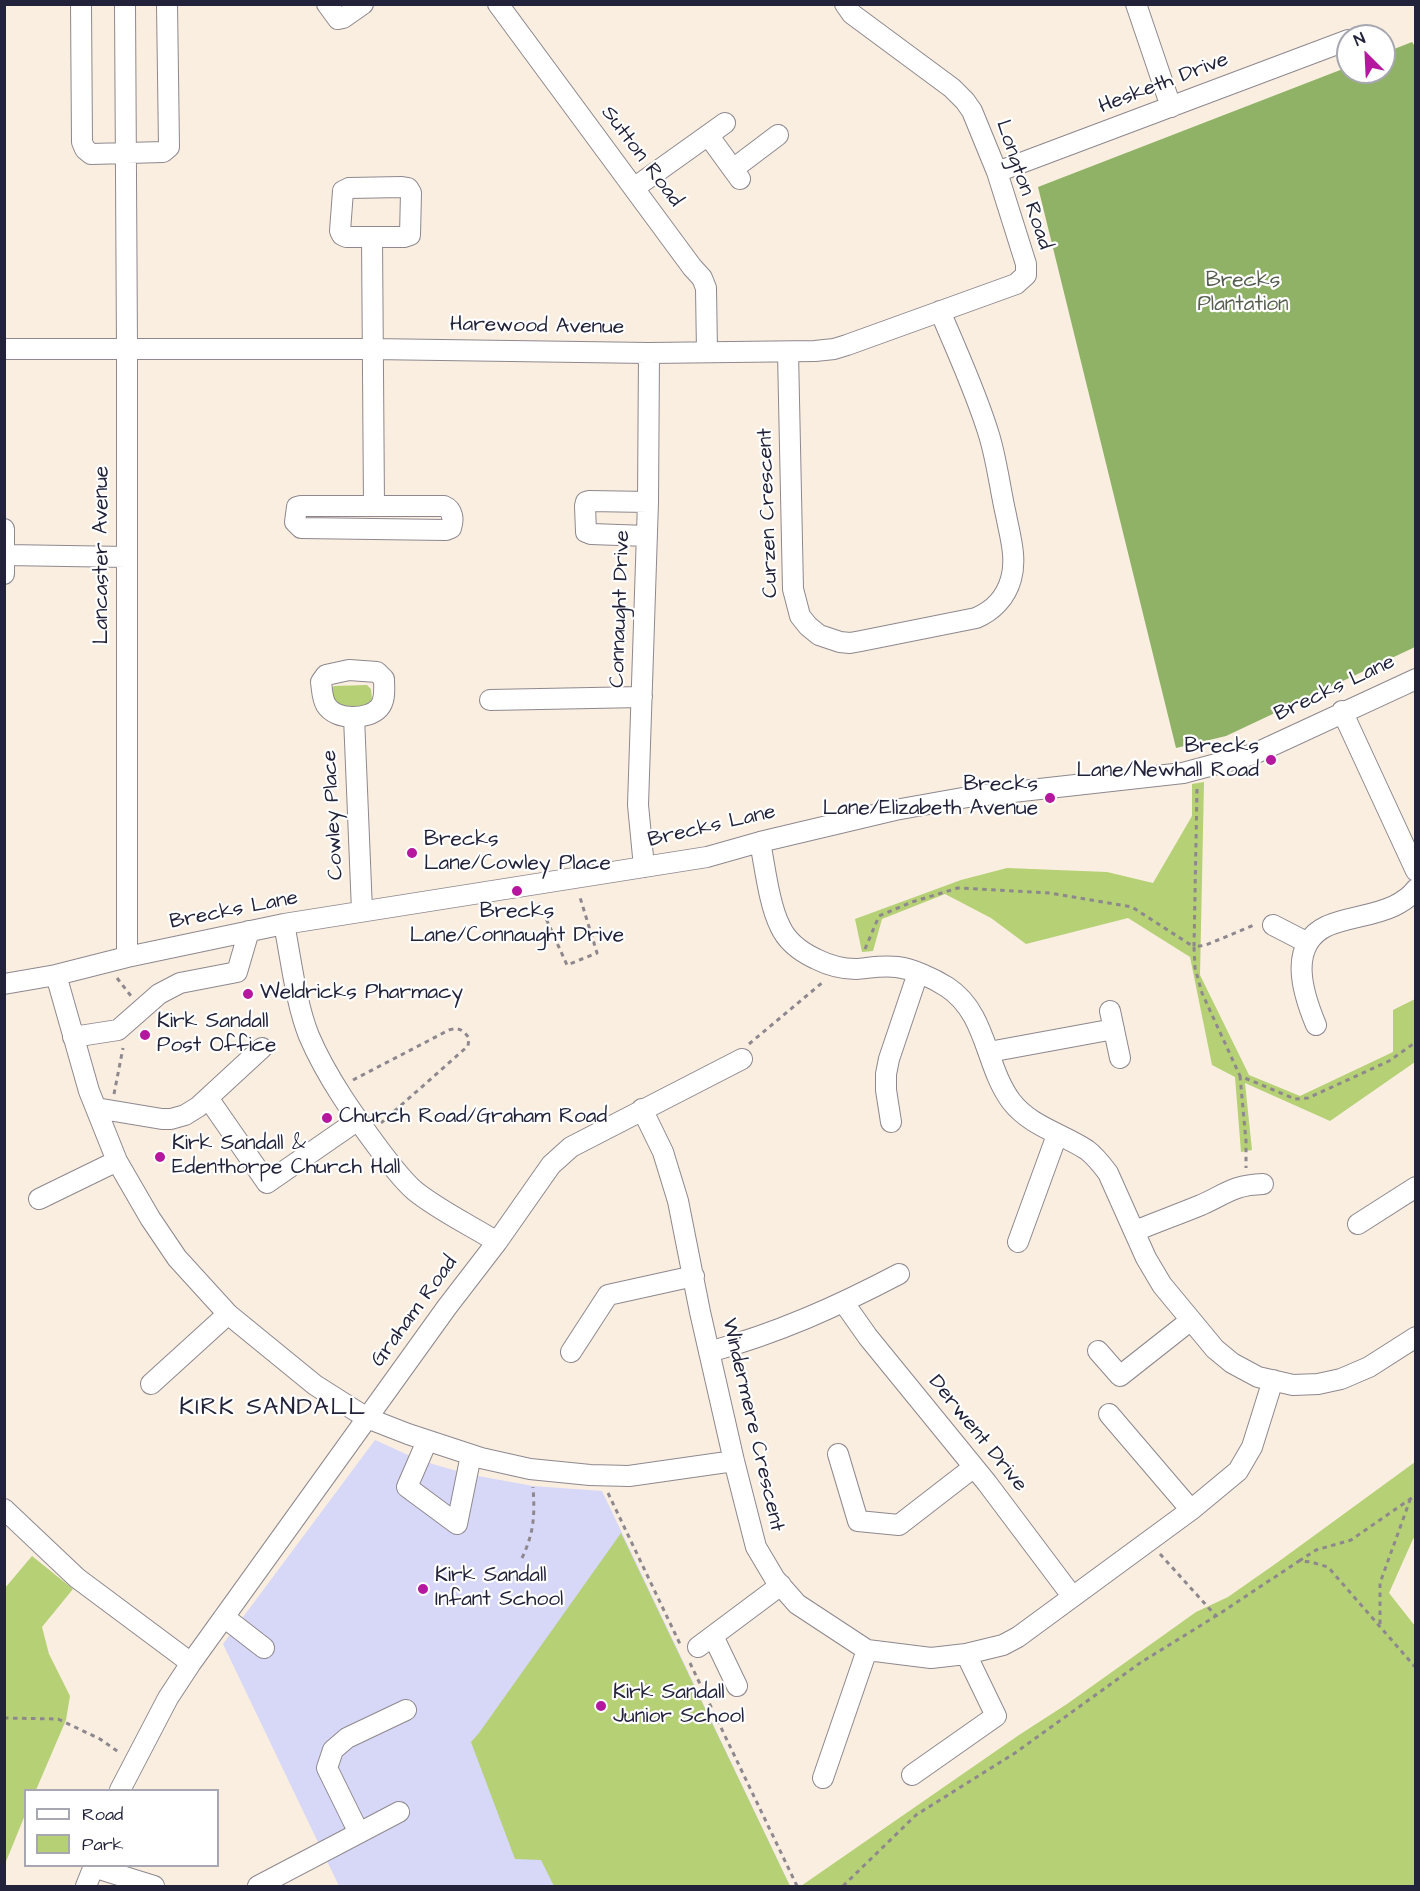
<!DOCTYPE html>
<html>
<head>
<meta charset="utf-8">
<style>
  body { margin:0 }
  #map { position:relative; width:1420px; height:1891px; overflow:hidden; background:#f9eee0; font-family:"Architects Daughter",sans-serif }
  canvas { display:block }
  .frame { position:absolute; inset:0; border:6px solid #22223b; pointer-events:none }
  .legend { position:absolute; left:24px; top:1789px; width:195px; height:78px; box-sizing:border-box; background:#fff; border:2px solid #a7a7b1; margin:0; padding:8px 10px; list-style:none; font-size:18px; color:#22223b }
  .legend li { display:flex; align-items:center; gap:12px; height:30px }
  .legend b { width:30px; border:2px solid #a7a7b1 }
  .north { position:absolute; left:1336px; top:24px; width:60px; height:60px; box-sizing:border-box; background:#fff; border:2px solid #a7a7b1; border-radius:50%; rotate:336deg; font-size:16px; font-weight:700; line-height:24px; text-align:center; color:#22223b }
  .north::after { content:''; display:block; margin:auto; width:21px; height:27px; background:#b5179e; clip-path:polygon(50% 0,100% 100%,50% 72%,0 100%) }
</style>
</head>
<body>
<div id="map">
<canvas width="1420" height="1891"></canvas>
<div class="frame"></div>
<ul class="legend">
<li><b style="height:8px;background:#fff"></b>Road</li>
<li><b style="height:16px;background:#b5d075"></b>Park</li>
</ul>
<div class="north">N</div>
</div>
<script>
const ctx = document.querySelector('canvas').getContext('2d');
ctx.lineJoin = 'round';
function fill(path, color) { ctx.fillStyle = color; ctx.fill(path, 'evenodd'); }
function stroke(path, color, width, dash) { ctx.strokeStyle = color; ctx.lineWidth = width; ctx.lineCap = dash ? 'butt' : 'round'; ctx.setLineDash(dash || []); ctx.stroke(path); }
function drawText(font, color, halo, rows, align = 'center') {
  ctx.font = font + ' "Architects Daughter",sans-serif'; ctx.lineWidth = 4.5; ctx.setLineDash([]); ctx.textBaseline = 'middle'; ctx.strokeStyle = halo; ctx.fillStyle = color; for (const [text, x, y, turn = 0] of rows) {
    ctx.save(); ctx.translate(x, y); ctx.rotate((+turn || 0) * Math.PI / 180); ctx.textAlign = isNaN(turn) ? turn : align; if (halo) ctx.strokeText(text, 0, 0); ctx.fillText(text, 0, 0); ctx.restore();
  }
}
fill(new Path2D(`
  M375 1440 419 1460 467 1474 533 1486 602 1491 790 1886H339L223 1644Z`), '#d7d7f8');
fill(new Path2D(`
  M367 685 371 689 372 700 362 708 335 707 330 689 334 686Z
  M1204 782 1200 975 1249 1075 1300 1096 1393 1052V1010L1415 999V1062L1330 1121 1245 1083 1252 1150 1241 1152 1235 1077 1212 1065 1190 957 1128 918 1026 944 991 918 945 894 882 919 873 951 862 952 855 919 961 880 1007 868 1107 872 1153 883 1192 816V784Z
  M1415 1462V1537L1413 1539 1389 1593 1415 1626V1886H801L1019 1735 1067 1704 1196 1612 1228 1597 1278 1562Z
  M621 1533 790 1886H554L541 1860 515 1859 471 1742 479 1733Z
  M32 1556 73 1589 42 1627 49 1654 70 1696 66 1720 36 1790H26L25 1815 5 1864V1588Z`), '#b5d075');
fill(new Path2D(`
  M1412 42 1416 48 1415 647 1226 736 1176 748 1038 187 1348 67V72H1384V53Z`), '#90b266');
const minor = new Path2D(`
  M81 4 82 142 85 149 91 154 163 152 169 147 167 4
  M125 4 127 348V957
  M327 4 338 19 343 18 363 4
  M498 4 692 267 702 278 706 288 707 352
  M1136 4 1171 107
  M708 135 740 179
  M733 169 778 135
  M997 172 1348 40
  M634 188 725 123
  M372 237H404L410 235 411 193 408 188 402 187 349 188 343 191 340 231 342 235 346 237H372L374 506H444C453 510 454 519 451 528L446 530 301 528 295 522 297 507 301 506H374
  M4 349H372L649 353 815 351 834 349 847 345 1016 284 1026 275V264L997 172 972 111 965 101 952 88 852 14 845 4
  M788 352 793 589 800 616 808 626 819 635 840 642 850 643 861 641 976 618C993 611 1006 597 1011 579 1017 558 1010 536 1006 515 1000 489 997 461 989 435 976 392 957 352 940 311
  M4 529V574
  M647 536 591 534 586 532 585 506 586 502 589 501 648 502
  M6 555 127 557
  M349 670 377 672 384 679C384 688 386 700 379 708 368 720 336 721 326 705 322 698 322 689 321 682L326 675Z
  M490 700 642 697
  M1342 711 1416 871
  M354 717 362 911
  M760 842C765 867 769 904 780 926 787 942 801 952 816 959 828 965 842 969 856 969 869 968 883 965 897 967 913 969 933 978 947 987 987 1013 985 1066 1011 1101 1030 1126 1061 1133 1087 1150 1095 1156 1102 1165 1108 1173L1146 1258 1162 1285 1215 1349 1232 1363 1258 1377 1293 1385 1318 1384 1341 1379 1369 1367 1416 1337
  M644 867 638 805 648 502 649 353
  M284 924C291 959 296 1004 309 1036 327 1078 355 1117 382 1153 392 1166 403 1181 415 1191 440 1211 470 1225 497 1242
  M1273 925 1306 942
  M56 975 89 1091 117 1161 150 1218 177 1258 228 1314 315 1385 367 1418 408 1434 481 1458 530 1469 590 1475 629 1476 734 1461
  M4 984 56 975 127 957 284 924 707 857 760 842 895 810 968 797 1183 773 1254 754 1416 679
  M1110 1011 1120 1058
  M1316 1025C1303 994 1287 945 1327 926 1348 917 1373 916 1394 906 1402 902 1411 896 1416 889
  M73 1037 118 1030 159 994 180 983 237 972 249 931
  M989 1052 1114 1029
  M208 1098 267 1183 358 1120
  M96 1108 162 1119H171L185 1115 198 1107 262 1048
  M642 1109 663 1152 678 1201 700 1312 734 1461 756 1547 775 1579 797 1604 867 1650 931 1658 966 1654 1003 1645 1018 1637 1191 1510 1238 1471 1252 1447 1273 1380
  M891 1122 886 1090V1074L889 1059 918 973
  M39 1199 117 1161
  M1358 1224 1416 1187
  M1135 1231C1157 1222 1179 1214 1201 1205 1226 1194 1233 1185 1263 1184
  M1018 1242 1057 1135
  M844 1303 868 1337 987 1483 1072 1596
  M1098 1351 1120 1376 1191 1320
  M571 1352 608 1295 694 1276
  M709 1352C778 1333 836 1307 899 1274
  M151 1384 228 1314
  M1109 1414 1191 1510
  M427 1441 407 1487 457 1524 471 1455
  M838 1454 858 1521 899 1525 974 1467
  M4 1509 77 1578 191 1663
  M224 1617 264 1648
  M713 1636 737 1686
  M698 1647 781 1585
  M912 1775 996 1716 966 1654
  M823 1778 867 1650
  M120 1790 168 1698 191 1663 447 1307 497 1242 551 1165 571 1147 742 1059
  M359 1833 327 1768 333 1750 347 1738 406 1710
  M93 1867 154 1886
  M86 1886 94 1866
  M258 1886 399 1812`);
stroke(minor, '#8e888e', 22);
stroke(new Path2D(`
  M1197 789 1194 947 1206 945 1254 925
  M539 903 567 965 597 953 579 894
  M865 949 879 916 912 902 958 888 1050 893 1132 907 1194 947 1195 968 1202 993 1240 1076 1295 1099 1308 1098 1389 1061 1416 1042
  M117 978 131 996
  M749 1044 823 982
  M1240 1076 1246 1141V1168
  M353 1080 449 1030C459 1027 463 1030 469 1038L468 1046 381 1123
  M114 1094 123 1048
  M608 1493 680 1644
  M1160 1554 1216 1616 1299 1561 1311 1562 1328 1567 1416 1668
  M522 1558C534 1533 535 1515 533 1487
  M1299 1561 1316 1550 1351 1540 1416 1495
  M1380 1624V1583L1410 1500
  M690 1663 797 1886
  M4 1718 58 1719 100 1739 120 1753
  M843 1886 916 1815 1015 1753 1140 1663 1216 1616`), '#8e888e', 3, [4.5, 4.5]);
stroke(minor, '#fff', 20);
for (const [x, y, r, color] of [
  [1271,760,6,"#b5179e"],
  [1050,798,6,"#b5179e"],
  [412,853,6,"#b5179e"],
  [517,891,6,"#b5179e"],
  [248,994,6,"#b5179e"],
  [145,1035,6,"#b5179e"],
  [327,1118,6,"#b5179e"],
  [160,1157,6,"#b5179e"],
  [423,1589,6,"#b5179e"],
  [601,1706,6,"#b5179e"]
]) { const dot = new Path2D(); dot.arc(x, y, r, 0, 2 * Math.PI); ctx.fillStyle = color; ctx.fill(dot); stroke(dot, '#fff', 2); }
drawText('21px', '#22223b', '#fff', [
  ["Hesketh Drive",1164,84,-21],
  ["Sutton Road",641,157,53],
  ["Longton Road",1023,185,71],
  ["Harewood Avenue",537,327,1],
  ["Curzen Crescent",769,513,-92],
  ["Lancaster Avenue",103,555,-90],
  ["Connaught Drive",621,609,-88],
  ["Brecks Lane",1335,689,-25],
  ["Cowley Place",334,815,-93],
  ["Brecks Lane",712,827,-13],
  ["Brecks Lane",234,911,-11],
  ["Graham Road",415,1312,-54],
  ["Windermere Crescent",752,1425,77],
  ["Derwent Drive",977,1434,51]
]);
drawText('21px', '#555f4f', '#fff', [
  ["Brecks",1243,282],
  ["Plantation",1243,306]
]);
drawText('21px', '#22223b', '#fff', [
  ["Brecks",1259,748,"right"],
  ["Lane/Newhall Road",1259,772,"right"],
  ["Brecks",1038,786,"right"],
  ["Lane/Elizabeth Avenue",1038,810,"right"],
  ["Brecks",424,841],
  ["Lane/Cowley Place",424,865],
  ["Brecks",517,913,"center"],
  ["Lane/Connaught Drive",517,937,"center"],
  ["Weldricks Pharmacy",260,994],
  ["Kirk Sandall",157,1023],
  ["Post Office",157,1047],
  ["Church Road/Graham Road",339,1118],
  ["Kirk Sandall &",172,1145],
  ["Edenthorpe Church Hall",172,1169],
  ["Kirk Sandall",435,1577],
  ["Infant School",435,1601],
  ["Kirk Sandall",613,1694],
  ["Junior School",613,1718]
], 'left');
ctx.letterSpacing = '1.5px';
drawText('24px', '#22223b', '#fff', [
  ["KIRK SANDALL",273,1409]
]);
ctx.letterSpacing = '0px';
</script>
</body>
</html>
